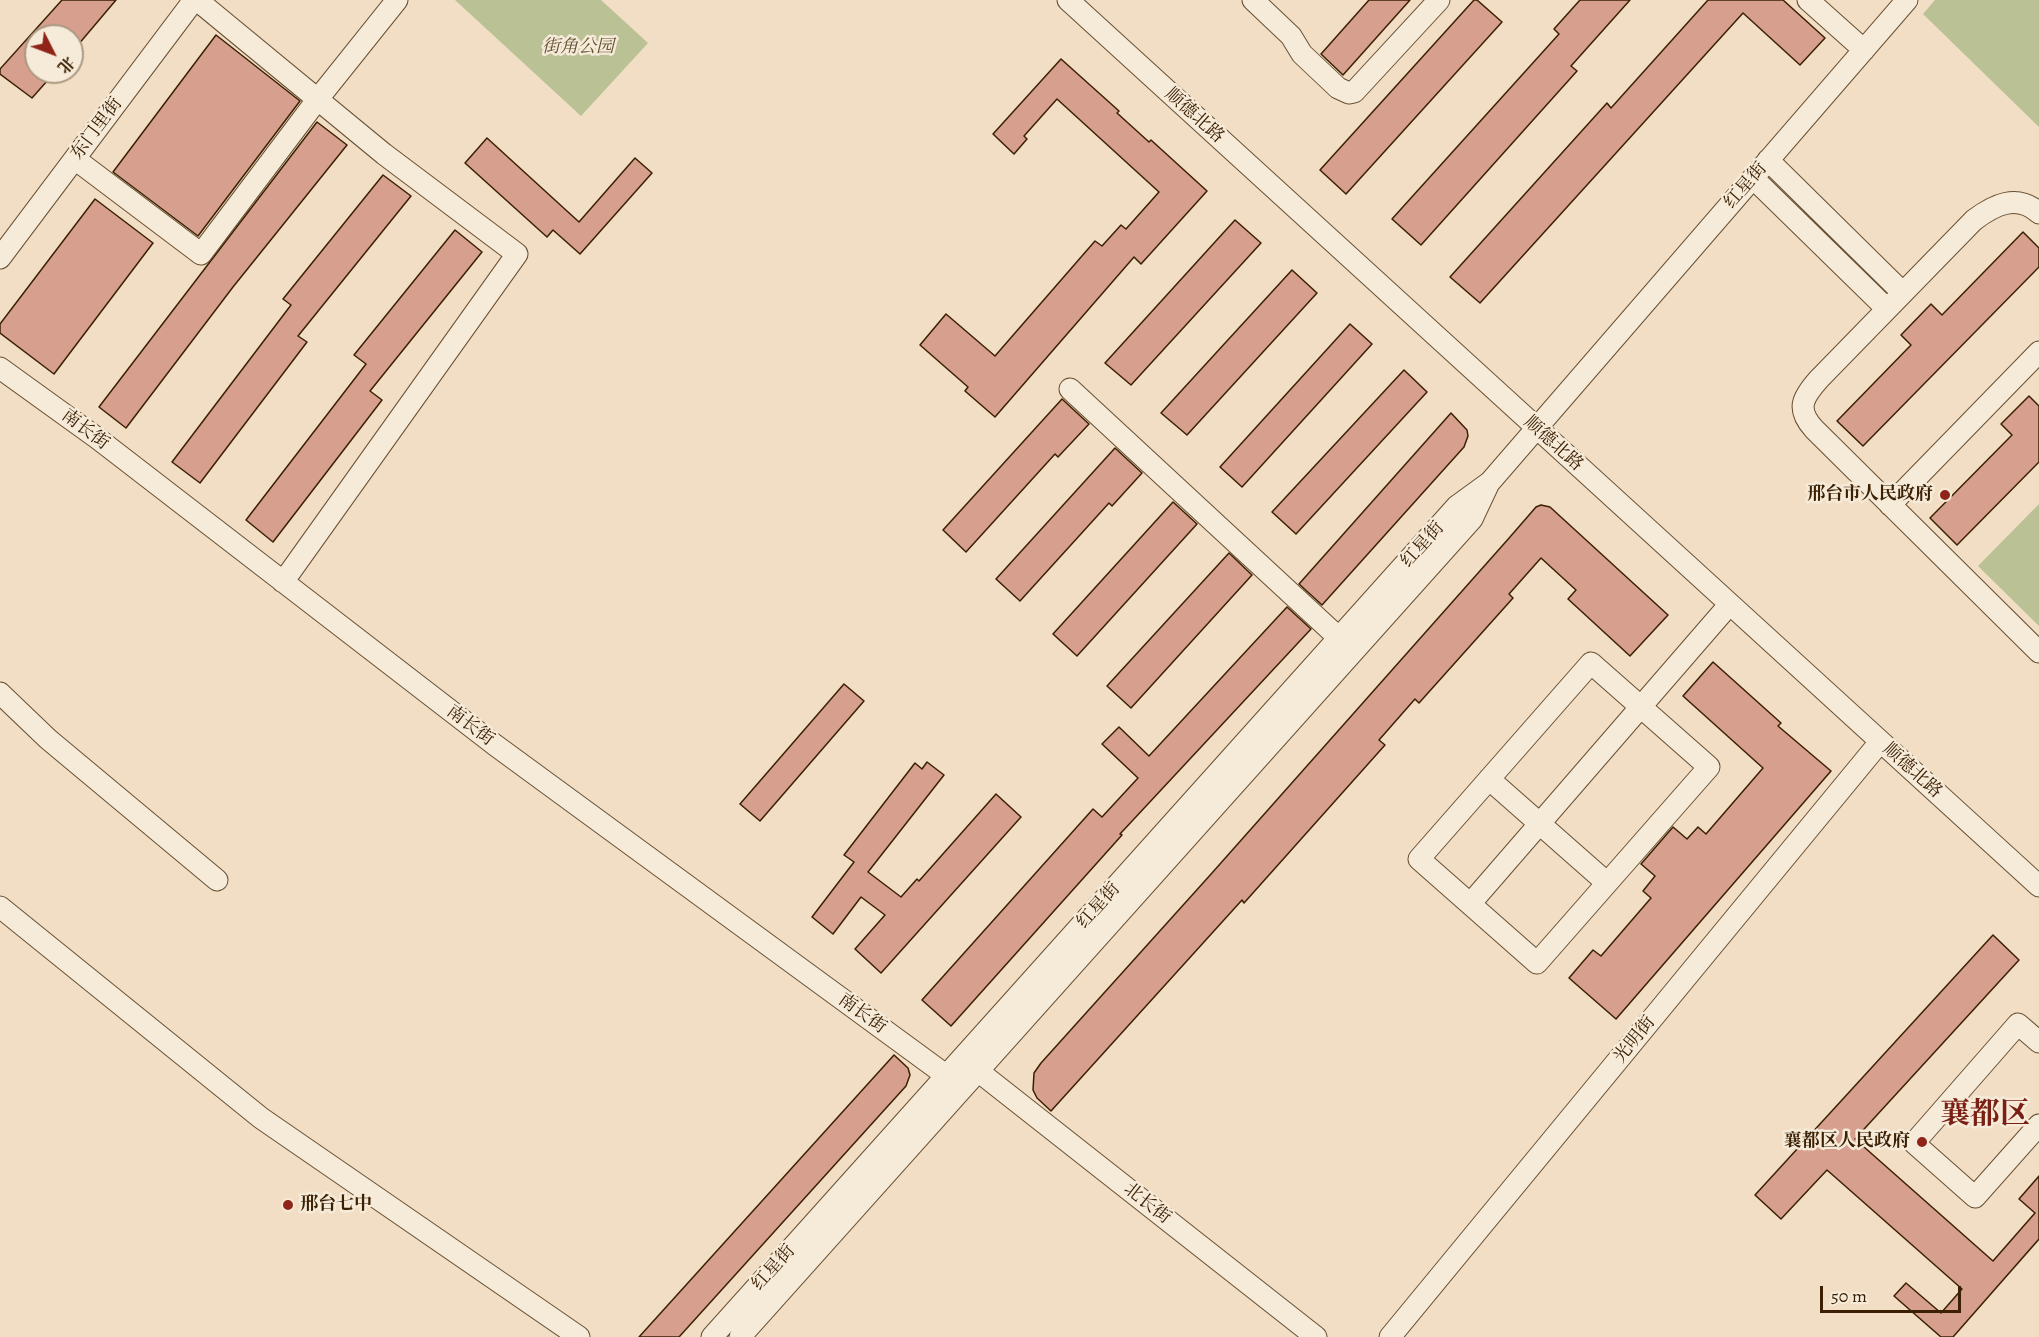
<!DOCTYPE html>
<html>
<head>
<meta charset="utf-8">
<style>
  body { margin:0 }
  #map { position:relative; width:2039px; height:1337px; overflow:hidden; background:#f1dec4; font-family:Alegreya,"Noto Serif SC",serif }
  canvas { display:block }
  .north { position:absolute; left:24px; top:24px; width:60px; height:60px; box-sizing:border-box; background:#f6ead9; border:2px solid #ab9983; border-radius:50%; rotate:132deg; font-size:16px; font-weight:700; line-height:24px; text-align:center; color:#3b2003 }
  .north::after { content:''; display:block; margin:auto; width:21px; height:27px; background:#8f2418; clip-path:polygon(50% 0,100% 100%,50% 72%,0 100%) }
  .scale { position:absolute; left:1820px; top:1286px; width:141px; height:27px; box-sizing:border-box; border:3px solid #3b2003; border-top:0; padding-left:8px; font-size:18px; line-height:21px; white-space:nowrap; color:#3b2003; -webkit-text-stroke:4px #f6ead9; paint-order:stroke }
</style>
</head>
<body>
<div id="map">
<canvas width="2039" height="1337"></canvas>
<div class="north">北</div>
<div class="scale">50 m</div>
</div>
<script>
const ctx = document.querySelector('canvas').getContext('2d');
ctx.lineJoin = 'round';
function fill(path, color) { ctx.fillStyle = color; ctx.fill(path, 'evenodd'); }
function stroke(path, color, width, dash) { ctx.strokeStyle = color; ctx.lineWidth = width; ctx.lineCap = dash ? 'butt' : 'round'; ctx.setLineDash(dash || []); ctx.stroke(path); }
function drawText(font, color, halo, rows, align = 'center') {
  ctx.font = font + ' Alegreya,"Noto Serif SC",serif'; ctx.lineWidth = 5; ctx.setLineDash([]); ctx.textBaseline = 'middle'; ctx.strokeStyle = halo; ctx.fillStyle = color; for (const [text, x, y, turn = 0] of rows) {
    ctx.save(); ctx.translate(x, y); ctx.rotate((+turn || 0) * Math.PI / 180); ctx.textAlign = isNaN(turn) ? turn : align; if (halo) ctx.strokeText(text, 0, 0); ctx.fillText(text, 0, 0); ctx.restore();
  }
}
fill(new Path2D(`
  M455 0H601L648 43 581 116Z
  M1935 0H2039V127L1923 14Z
  M2039 504V626L1978 566Z`), '#b9c195');
const building = new Path2D(`
  M62 0H116L72 52V36H36V72H55L32 98 0 74V69Z
  M1369 0H1410L1343 75 1321 54Z
  M1474 0H1477L1502 22 1346 194 1320 170Z
  M1580 0H1630L1571 66 1577 71 1421 245 1392 219 1559 34 1554 29Z
  M1708 0H1783L1825 38 1800 65 1743 13 1480 303 1450 277 1607 103 1611 108Z
  M216 35 300 101 198 236 113 172Z
  M1061 59 1119 111 1117 113 1149 142 1151 140 1207 191 1141 264 1134 257 995 417 965 391 968 387 920 345 946 314 995 356 1095 241 1102 246 1121 225 1126 229 1159 192 1057 99 1024 136 1027 139 1014 154 993 134Z
  M317 122 347 145 233 287 126 428 99 407Z
  M487 138 579 222 635 158 652 173 580 254 553 230 547 237 465 163Z
  M383 175 411 196 298 336 307 342 200 483 172 462 291 305 283 299Z
  M95 199 153 243 54 374 0 333V324Z
  M1235 220 1261 243 1131 385 1105 363Z
  M455 230 482 252 370 391 382 400 273 542 246 520 366 364 354 355Z
  M2023 232 2039 248V267L1863 446 1837 421 1911 345 1901 335 1931 304 1942 315Z
  M1292 270 1317 293 1187 435 1161 413Z
  M1350 324 1372 344 1242 487 1220 467Z
  M1404 370 1427 392 1296 534 1272 512Z
  M2029 396 2039 406V462L1957 545 1930 518 2012 435 2001 424Z
  M1062 399 1089 424 1058 457 1055 454 966 552 943 530Z
  M1451 413 1467 430 1468 436 1464 447 1322 605 1299 584Z
  M1115 448 1142 473 1112 506 1109 503 1020 601 996 579Z
  M1173 502 1197 524 1077 656 1053 634Z
  M1541 505 1550 507 1668 615 1630 656 1568 599 1576 590 1541 558 1509 594 1513 598 1419 703 1415 699 1379 740 1385 745 1244 903 1242 900 1051 1111 1037 1098 1033 1090 1034 1073 1041 1063 1212 873 1510 537 1536 507Z
  M1229 553 1252 575 1131 708 1107 686Z
  M1287 607 1311 629 1120 834 1122 835 951 1026 922 1000 1093 809 1102 817 1138 778 1102 744 1119 727 1149 756Z
  M1713 662 1781 723 1778 726 1831 771 1616 1019 1569 978 1593 950 1601 956 1651 898 1643 891 1655 876 1641 864 1673 827 1687 839 1698 827 1706 834 1763 768 1683 696Z
  M844 684 864 701 760 821 740 804Z
  M927 762 944 775 868 872 901 897 917 879 919 881 996 794 1021 817 881 973 855 949 885 915 861 897 833 934 812 917 854 862 844 855 915 763 922 769Z
  M1993 935 2019 960 1855 1139 1993 1261 2035 1213 2019 1199 2039 1176V1239L1953 1337H1941L1894 1296 1906 1283 1941 1313 1962 1289 1827 1170 1781 1219 1755 1195Z
  M894 1055 908 1068 910 1075 906 1086 679 1337H639Z`);
fill(building, '#d79f8d');
stroke(building, '#3b2003', 1.5);
const minor = new Path2D(`
  M197 0 384 154 517 254 283 582
  M1068 0 2039 886
  M1253 0 1291 36 1302 54 1338 88 1349 93 1354 92 1439 0
  M1808 0 1864 50
  M75 159 201 254 317 100 397 0
  M1768 160 1903 293
  M1753 178 1887 309
  M2039 213C2017 193 1994 205 1974 220L1819 379C1802 398 1796 409 1814 429L2039 652
  M0 258 194 0
  M0 368 97 438 495 745 947 1076
  M1070 389 1339 638
  M1890 505 2039 352
  M1591 663 1709 767 1537 963 1419 859Z
  M0 693 48 739 217 880
  M1489 779 1607 883
  M1470 904 1729 605
  M0 907 261 1118 579 1337
  M2039 1042 2018 1024 1914 1143 1975 1197 2039 1125
  M978 1071 1316 1337
  M712 1337 1457 506 1490 482 1907 0
  M740 1337 1472 519 1488 485
  M1390 1337 1880 742`);
stroke(minor, '#685033', 23);
stroke(minor, '#f6ead9', 21);
for (const [x, y, r, color] of [
  [1945,495,6,"#8f2418"],
  [1922,1142,6,"#8f2418"],
  [288,1205,6,"#8f2418"]
]) { const dot = new Path2D(); dot.arc(x, y, r, 0, 2 * Math.PI); ctx.fillStyle = color; ctx.fill(dot); stroke(dot, '#f6ead9', 2); }
drawText('italic 18px', '#61502f', '#f6ead9', [
  ["街角公园",578,48]
]);
drawText('18px', '#3b2003', '#f6ead9', [
  ["顺德北路",1194,116,42],
  ["东门里街",97,129,-53],
  ["红星街",1746,186,-49],
  ["南长街",85,430,37],
  ["顺德北路",1553,444,42],
  ["红星街",1423,545,-48],
  ["南长街",470,726,37],
  ["顺德北路",1912,771,42],
  ["红星街",1099,906,-48],
  ["南长街",862,1014,36],
  ["光明街",1635,1040,-51],
  ["北长街",1147,1204,38],
  ["红星街",774,1268,-48]
]);
drawText('bold 18px', '#3b2003', '#f6ead9', [
  ["邢台市人民政府",1933,495],
  ["襄都区人民政府",1910,1142],
  ["邢台七中",300,1205,"left"]
], 'right');
drawText('bold 30px', '#7a1f14', '#f6ead9', [
  ["襄都区",1985,1116]
]);
</script>
</body>
</html>
